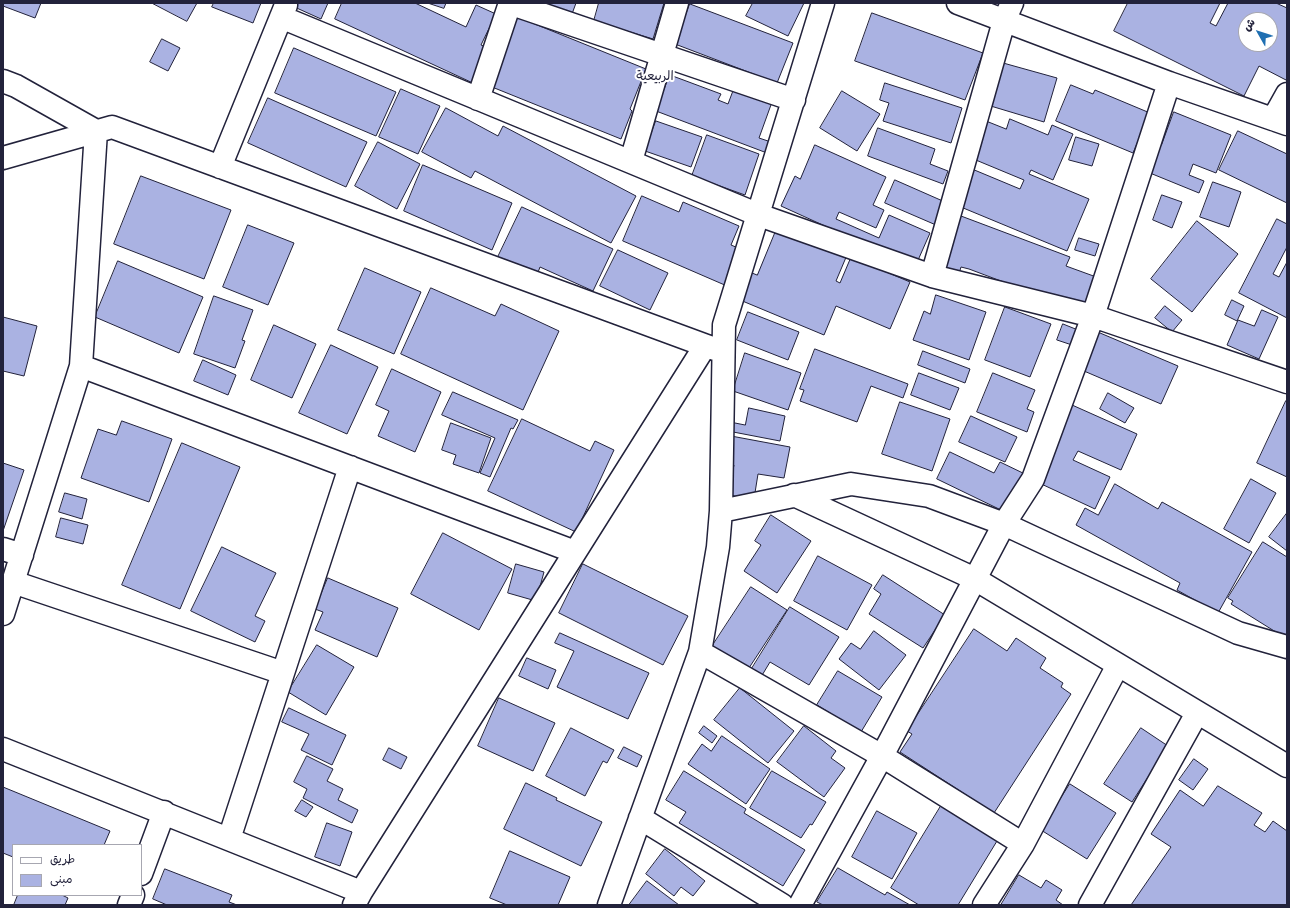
<!DOCTYPE html>
<html>
<head>
<meta charset="utf-8">
<style>
  body { margin:0 }
  #map { position:relative; width:1290px; height:908px; overflow:hidden; background:#fff; font-family:"Architects Daughter","Playpen Sans Arabic",sans-serif }
  canvas { display:block }
  .frame { position:absolute; inset:0; border:4px solid #22223b; pointer-events:none }
  .legend { position:absolute; left:12px; top:844px; width:130px; height:52px; box-sizing:border-box; background:#fff; border:1px solid #a7a7b1; margin:0; padding:5px 7px; list-style:none; font-size:12px; color:#22223b }
  .legend li { display:flex; align-items:center; gap:8px; height:20px }
  .legend b { width:20px; border:1px solid #a7a7b1 }
  .north { position:absolute; left:1238px; top:12px; width:40px; height:40px; box-sizing:border-box; background:#fff; border:1px solid #a7a7b1; border-radius:50%; rotate:309deg; font-size:11px; font-weight:700; line-height:16px; text-align:center; color:#22223b }
  .north::after { content:''; display:block; margin:auto; width:14px; height:18px; background:#1f6fb2; clip-path:polygon(50% 0,100% 100%,50% 72%,0 100%) }
</style>
</head>
<body>
<div id="map">
<canvas width="1290" height="908"></canvas>
<div class="frame"></div>
<ul class="legend">
<li><b style="height:5px;background:#fff"></b>طريق</li>
<li><b style="height:11px;background:#aab2e2"></b>مبنى</li>
</ul>
<div class="north">ش</div>
</div>
<script>
const ctx = document.querySelector('canvas').getContext('2d');
ctx.lineJoin = 'round';
function fill(path, color) { ctx.fillStyle = color; ctx.fill(path, 'evenodd'); }
function stroke(path, color, width, dash) { ctx.strokeStyle = color; ctx.lineWidth = width; ctx.lineCap = dash ? 'butt' : 'round'; ctx.setLineDash(dash || []); ctx.stroke(path); }
function drawText(font, color, halo, rows, align = 'center') {
  ctx.font = font + ' "Architects Daughter","Playpen Sans Arabic",sans-serif'; ctx.lineWidth = 4; ctx.setLineDash([]); ctx.textBaseline = 'middle'; ctx.strokeStyle = halo; ctx.fillStyle = color; for (const [text, x, y, turn = 0] of rows) {
    ctx.save(); ctx.translate(x, y); ctx.rotate((+turn || 0) * Math.PI / 180); ctx.textAlign = isNaN(turn) ? turn : align; if (halo) ctx.strokeText(text, 0, 0); ctx.fillText(text, 0, 0); ctx.restore();
  }
}
const building = new Path2D(`
  M3 3H41L35 18 3 6Z
  M152 3H197L187 21Z
  M214 3H261L253 23 212 7Z
  M291 3H328L321 19 290 5Z
  M342 3H415L466 27 476 5 496 14 481 45 491 49 475 84 335 19Z
  M428 3H446L444 8Z
  M544 3H576L572 14Z
  M599 3H664L653 39 594 21Z
  M753 3H804L788 36 746 16Z
  M1128 3H1220L1210 23 1216 26 1228 3H1276L1287 8V77L1286 80 1259 66 1244 96 1114 31ZM1246 20H1270V44H1246Z
  M690 4 793 43 777 83 675 44Z
  M872 13 983 53 965 100 855 61Z
  M515 16 646 69 630 109 632 111 621 139 487 85Z
  M162 39 180 48 168 71 150 62Z
  M294 48 396 92 376 136 275 93Z
  M996 61 1057 78 1044 122 984 104Z
  M670 75 721 94 718 100 728 104 734 88 772 102 759 138 771 142 767 153 656 111Z
  M885 83 962 108 951 143 883 121 889 103 880 100Z
  M1071 85 1093 94 1095 90 1150 113 1133 153 1056 121Z
  M401 89 440 106 418 154 379 137Z
  M842 91 880 114 857 151 820 128Z
  M268 98 367 142 346 187 248 143Z
  M446 108 498 136 503 126 636 196 611 243 475 171 471 178 422 152Z
  M1174 112 1231 135 1216 173 1193 164 1189 175 1204 181 1199 193 1145 171 1156 143 1161 145Z
  M1010 119 1048 135 1052 125 1073 134 1053 180 1031 170 1029 174 1089 199 1067 251 956 205 972 169 1020 189 1024 180 971 158 986 121 1006 129Z
  M656 121 702 137 691 167 645 151Z
  M878 128 935 149 930 164 948 171 943 184 868 156Z
  M1238 131 1287 154V203L1219 170Z
  M707 135 759 154 745 195 692 176Z
  M1076 137 1099 144 1092 166 1069 160Z
  M378 142 420 164 397 209 355 186Z
  M815 145 886 177 873 205 884 210 876 228 839 212 836 219 879 238 889 215 930 233 915 267 781 206 795 176 800 179Z
  M423 165 512 203 492 250 404 211Z
  M141 176 231 210 204 279 114 244Z
  M895 180 945 202 936 225 885 203Z
  M1213 182 1241 192 1229 227 1200 217Z
  M1162 195 1182 202 1172 228 1153 220Z
  M642 196 679 212 683 202 739 226 731 245 743 250 727 286 623 241Z
  M522 207 613 249 593 291 540 267 537 275 498 257Z
  M961 216 1070 257 1066 266 1099 278 1086 313 969 269 961 267 958 277 940 270Z
  M1277 219 1287 224V247L1273 274 1279 277 1287 262V318L1239 293Z
  M1197 221 1238 254 1192 312 1151 279Z
  M248 225 294 243 268 305 223 287Z
  M778 226 847 255 836 281 840 283 851 257 910 282 890 329 836 306 824 335 740 300 752 273 757 275Z
  M1079 238 1099 244 1095 256 1075 250Z
  M618 250 668 273 650 310 600 286Z
  M118 261 203 297 179 353 95 317Z
  M365 268 421 292 394 354 338 330Z
  M431 288 495 316 501 304 559 331 523 410 401 354Z
  M936 295 986 312 969 360 913 340 924 311 930 314Z
  M214 296 253 310 242 340 245 341 235 368 194 354Z
  M1232 300 1244 306 1237 321 1225 315Z
  M1165 306 1182 320 1172 332 1155 318Z
  M1005 307 1051 324 1030 377 985 360Z
  M1262 310 1278 317 1259 359 1227 345 1238 320 1254 326Z
  M748 312 799 332 788 360 737 340Z
  M3 317 37 326 24 376 3 371Z
  M1063 324 1078 330 1072 345 1057 340Z
  M274 325 316 344 292 398 251 380Z
  M1093 330 1178 366 1161 404 1077 368Z
  M331 345 378 367 347 434 299 413Z
  M815 349 908 384 903 398 871 386 857 422 800 401 804 390 800 389Z
  M923 351 970 369 965 383 918 365Z
  M745 353 801 373 788 410 733 391Z
  M203 360 236 375 228 395 194 381Z
  M392 369 441 392 415 452 378 436 389 411 376 405Z
  M919 373 959 388 950 410 911 395Z
  M993 373 1035 390 1027 409 1034 412 1027 432 977 412Z
  M453 392 518 420 513 429 511 428 490 477 480 473 495 438 442 415Z
  M1108 393 1134 408 1125 423 1100 409Z
  M1286 401 1287 402V477L1257 463Z
  M900 402 950 419 932 471 882 454Z
  M1072 405 1137 434 1121 470 1078 451 1073 460 1110 477 1095 509 1037 482Z
  M749 408 785 416 780 441 728 431 730 422 745 425Z
  M971 416 1017 437 1005 462 959 442Z
  M522 419 590 451 595 441 614 450 576 532 488 491Z
  M122 421 172 439 149 502 81 478 98 429 116 435Z
  M451 423 491 438 479 473 453 464 456 455 442 450Z
  M731 436 790 447 784 478 758 474 754 499 728 495 734 465 726 463Z
  M182 443 240 467 180 609 122 585Z
  M950 452 994 473 1000 462 1027 475 1015 501 1007 498 1001 510 937 479Z
  M3 463 24 470 3 531Z
  M1251 479 1276 493 1249 543 1224 529Z
  M1115 484 1158 509 1162 502 1252 552 1218 613 1177 590 1180 583 1076 525 1085 508 1098 515Z
  M65 493 87 499 82 519 59 512Z
  M1287 513V551L1269 537Z
  M771 515 811 541 777 593 744 571 761 545 755 541Z
  M61 518 88 525 83 544 56 537Z
  M443 533 512 569 479 630 411 594Z
  M1263 542 1287 557V639L1231 604 1233 601 1228 598Z
  M222 547 276 573 255 616 265 621 255 642 191 611Z
  M818 556 872 585 847 630 794 601Z
  M516 564 544 572 536 601 508 593Z
  M583 564 688 616 663 665 559 613Z
  M883 575 945 615 923 648 869 614 881 594 874 589Z
  M328 578 398 608 377 657 315 630 323 612 315 609Z
  M751 587 787 610 747 671 711 648Z
  M790 607 839 637 809 685 770 662 761 677 751 670Z
  M974 629 1007 651 1016 638 1046 658 1040 668 1063 683 1061 687 1071 694 994 813 900 752 912 734 907 731Z
  M874 631 906 655 879 690 839 659 851 643 860 649Z
  M560 633 649 673 628 719 557 687 574 651 555 643Z
  M317 645 354 667 326 715 288 692Z
  M527 658 556 670 548 689 519 676Z
  M838 671 882 697 861 732 817 705Z
  M740 688 794 731 768 763 714 720Z
  M499 698 555 723 533 771 478 746Z
  M289 708 346 735 332 765 301 750 309 734 282 722Z
  M704 726 717 736 712 743 699 733Z
  M804 726 836 751 831 758 845 768 824 797 777 762Z
  M571 728 614 750 607 763 603 761 585 796 546 776Z
  M1141 728 1168 746 1132 802 1104 784Z
  M722 736 770 769 746 804 688 764 702 744 711 751Z
  M624 747 642 756 637 767 618 758Z
  M389 748 407 757 401 769 383 760Z
  M307 756 333 769 327 781 343 789 338 800 358 810 352 823 303 798 307 789 294 782Z
  M1194 759 1208 769 1193 790 1179 780Z
  M684 771 746 809 744 813 805 850 783 886 679 823 686 812 666 800Z
  M772 771 826 802 812 825 810 824 801 838 750 808Z
  M526 783 557 798 556 800 602 822 581 866 504 829Z
  M1070 784 1116 813 1087 859 1041 830Z
  M1218 786 1262 813 1254 825 1265 832 1273 821 1287 831V905H1131L1171 847 1151 834 1180 790 1203 806Z
  M3 787 110 831 104 845H13V857L3 853Z
  M302 800 313 807 306 817 295 811Z
  M941 806 997 841 958 905H919L891 888Z
  M877 811 917 833 892 879 852 857Z
  M327 823 352 832 340 866 315 857Z
  M665 849 705 881 693 896 681 887 674 896 646 874Z
  M510 851 570 877 558 905H507L490 898Z
  M838 868 885 895 887 892 910 905H823L817 902Z
  M165 869 232 895 229 902 237 905H167L153 899Z
  M1019 875 1041 888 1046 880 1062 890 1056 900 1063 905H1001Z
  M647 881 679 905H629Z
  M18 895H62L68 898 65 905H14Z`);
fill(building, '#aab2e2');
stroke(building, '#22223b', 1);
const minor = new Path2D(`
  M509 3 794 100
  M958 3 1169 83 1287 124
  M281 17 759 215 932 276 1093 316 1287 382
  M3 81 16 86 96 131 81 366 3 614
  M478 99 510 3
  M1273 119 1287 94
  M3 158 112 127 723 352
  M631 161 677 3
  M220 167 286 5
  M932 276 1004 21 1012 3
  M81 366 575 552
  M794 495 975 579 1287 766
  M721 511 851 484 929 496 1004 524 1238 633 1287 647
  M3 549 22 555
  M13 582 283 673
  M700 652 882 756 1023 844
  M3 749 361 892
  M640 818 782 905
  M229 839 350 467
  M141 874 164 812
  M129 905 133 895
  M354 905 361 892 705 346
  M609 905 700 652 718 547 721 511 724 325 823 3
  M800 905 882 756 1004 524 1033 479 1093 316 1169 83
  M984 905 1023 844 1118 665
  M1090 905 1197 713`);
stroke(minor, '#22223b', 25);
stroke(minor, '#fff', 22);
drawText('13px', '#22223b', '#fff', [
  ["الربيعية",655,77]
]);
</script>
</body>
</html>
